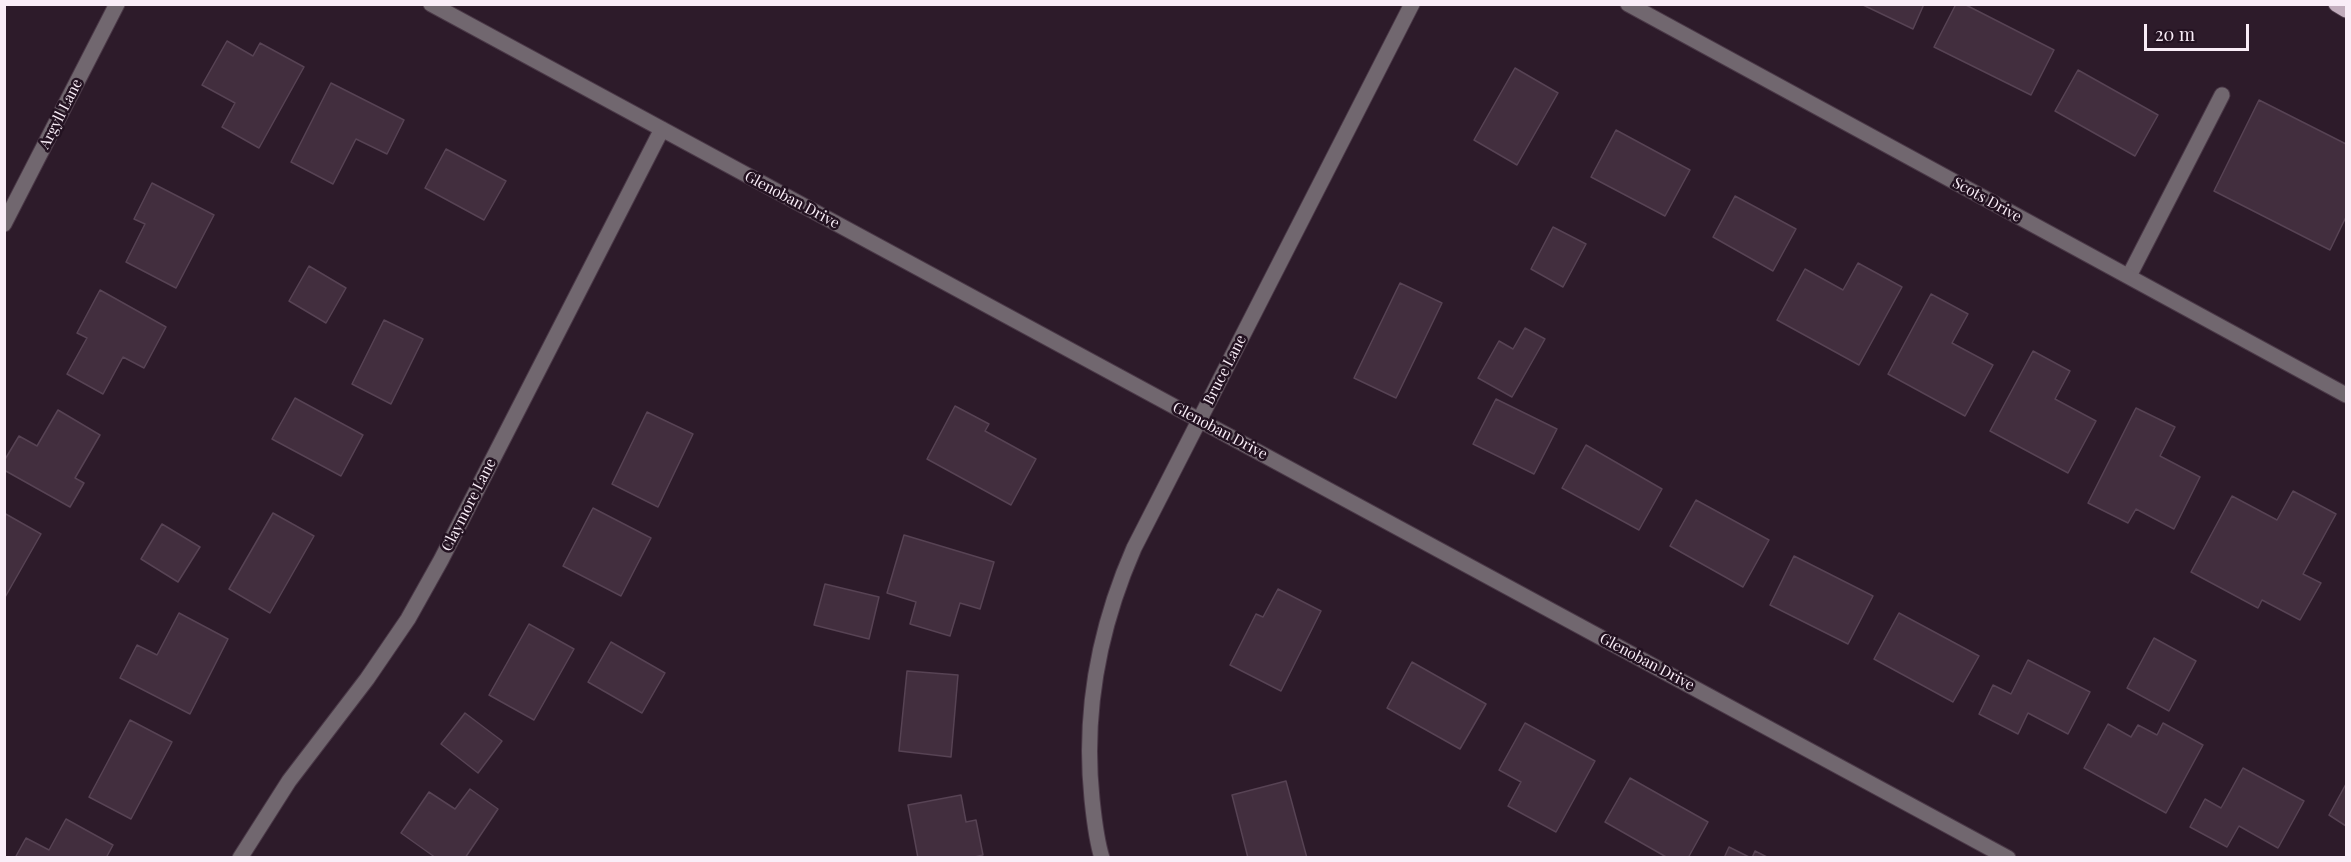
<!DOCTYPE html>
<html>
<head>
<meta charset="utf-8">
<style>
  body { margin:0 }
  #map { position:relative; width:2351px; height:862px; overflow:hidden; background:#2d1b2a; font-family:"Playfair Display",serif }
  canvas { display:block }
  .frame { position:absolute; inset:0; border:6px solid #f9edf7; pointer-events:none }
  .scale { position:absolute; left:2144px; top:24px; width:105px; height:27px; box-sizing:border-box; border:3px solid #f9edf7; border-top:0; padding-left:8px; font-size:18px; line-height:21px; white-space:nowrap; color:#f9edf7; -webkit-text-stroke:4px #231221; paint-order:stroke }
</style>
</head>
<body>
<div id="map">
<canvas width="2351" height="862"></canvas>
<div class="frame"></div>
<div class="scale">20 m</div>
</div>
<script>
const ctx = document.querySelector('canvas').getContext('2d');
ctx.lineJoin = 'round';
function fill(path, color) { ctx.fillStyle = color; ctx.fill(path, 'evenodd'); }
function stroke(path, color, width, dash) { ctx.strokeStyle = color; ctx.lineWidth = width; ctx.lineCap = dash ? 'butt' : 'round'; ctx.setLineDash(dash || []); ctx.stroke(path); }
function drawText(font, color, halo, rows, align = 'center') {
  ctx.font = font + ' "Playfair Display",serif'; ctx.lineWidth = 5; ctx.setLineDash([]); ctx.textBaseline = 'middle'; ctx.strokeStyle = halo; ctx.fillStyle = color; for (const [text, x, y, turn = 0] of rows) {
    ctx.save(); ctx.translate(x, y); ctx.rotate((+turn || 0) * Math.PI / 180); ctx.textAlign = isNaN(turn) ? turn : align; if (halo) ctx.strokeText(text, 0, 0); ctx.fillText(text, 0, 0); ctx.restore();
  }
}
const building = new Path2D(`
  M1861 4H1924L1913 29Z
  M1956 4H1964L2054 50 2031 95 1934 47Z
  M227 41 253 56 260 43 304 67 259 148 222 127 235 103 202 85Z
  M1515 68 1558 93 1517 165 1474 140Z
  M2078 70 2158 115 2135 156 2055 111Z
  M331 83 404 120 387 154 356 139 333 184 291 162Z
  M2259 100 2346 144V217L2330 250 2214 191Z
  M1616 130 1690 170 1665 216 1591 177Z
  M446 149 506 181 484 220 425 188Z
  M152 183 214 215 176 288 126 262 145 224 134 219Z
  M1735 196 1796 229 1773 271 1713 237Z
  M1553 227 1586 244 1563 287 1531 269Z
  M1858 263 1902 287 1859 365 1777 320 1805 269 1843 290Z
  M309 266 346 288 326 323 289 301Z
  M1400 283 1442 303 1396 398 1354 378Z
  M100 290 166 327 144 368 123 357 103 394 67 374 87 338 77 333Z
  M1931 294 1968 314 1952 343 1993 365 1965 416 1888 374Z
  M384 320 423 339 391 404 352 384Z
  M1525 328 1545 339 1512 397 1478 378 1499 341 1513 349Z
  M2033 351 2070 371 2055 399 2096 421 2068 473 1990 431Z
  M295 398 363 435 341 476 272 439Z
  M1496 399 1557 429 1534 474 1473 444Z
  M955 406 989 424 985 431 1036 459 1011 505 927 459Z
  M2136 408 2175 427 2160 456 2200 477 2174 529 2136 509 2128 523 2088 503Z
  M58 410 100 435 75 478 84 483 70 507 4 470V461L19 436 37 446Z
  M647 412 693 434 658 507 612 484Z
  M1586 445 1662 489 1639 530 1562 488Z
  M2293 491 2336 514 2303 574 2321 583 2300 620 2262 600 2258 608 2191 572 2232 496 2277 520Z
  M1696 500 1769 540 1743 587 1670 546Z
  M593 508 651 538 621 596 563 566Z
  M4 513 41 534 4 599Z
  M273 513 314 536 270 613 229 589Z
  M162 524 200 547 178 582 141 559Z
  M904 535 994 562 980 609 960 603 950 636 910 624 916 602 887 593Z
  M1794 556 1873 596 1848 644 1770 605Z
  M825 584 879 597 869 639 814 625Z
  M1278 589 1321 611 1281 691 1230 665 1256 614 1263 617Z
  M179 613 228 639 190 714 120 678 137 645 157 655Z
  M1899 613 1979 656 1953 702 1874 659Z
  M529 624 574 649 534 720 489 695Z
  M2154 638 2196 661 2169 711 2127 688Z
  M611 642 665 673 642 713 588 682Z
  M2028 660 2090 692 2068 734 2028 713 2018 734 1979 714 1993 685 2011 694Z
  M1412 662 1486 704 1460 749 1387 708Z
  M907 671 958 675 951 757 899 751Z
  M465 713 502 741 478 773 441 744Z
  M130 720 172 742 131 819 89 797Z
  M1525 723 1595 761 1556 832 1508 806 1521 782 1499 770Z
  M2163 723 2203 745 2166 813 2084 768 2108 724 2131 737 2138 725 2157 735Z
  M2243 768 2304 801 2278 848 2239 826 2227 847 2190 827 2205 799 2221 808Z
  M1630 778 1708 822 1688 858H1668L1605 822Z
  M1286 781 1307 858H1248L1232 795Z
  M2346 784V826L2329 815Z
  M470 789 498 809 465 858H436L401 833 429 792 455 809Z
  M961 795 966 822 976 820 983 855 970 858H918L908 805Z
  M66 819 113 845 106 858H15L26 838 49 850Z
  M1729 847 1751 858H1724Z
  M1755 851 1769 858H1752Z`);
fill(building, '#422e3e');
stroke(building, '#574354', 1.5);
const lane = new Path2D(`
  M2129 276 2222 95`);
const street = new Path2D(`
  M431 4 2008 858
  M1628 4 2346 395
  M4 224 117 4
  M240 858 289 781 367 679 408 619 441 560 662 129
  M1102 858C1096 839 1094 818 1092 799 1083 712 1099 628 1134 548L1412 4`);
const primary = new Path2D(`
  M2336 4 2346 10`);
stroke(lane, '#4a3847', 17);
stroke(street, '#4a3847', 17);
stroke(primary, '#4a3847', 17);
stroke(lane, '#71676f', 15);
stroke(street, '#71676f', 15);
stroke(primary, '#c1acbc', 15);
drawText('15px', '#f9edf7', '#231221', [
  ["Argyll Lane",61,114,-63],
  ["Glenoban Drive",792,200,28],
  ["Scots Drive",1987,200,29],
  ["Bruce Lane",1225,370,-63],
  ["Glenoban Drive",1220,431,28],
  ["Claymore Lane",469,505,-63],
  ["Glenoban Drive",1647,662,28]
]);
</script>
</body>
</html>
